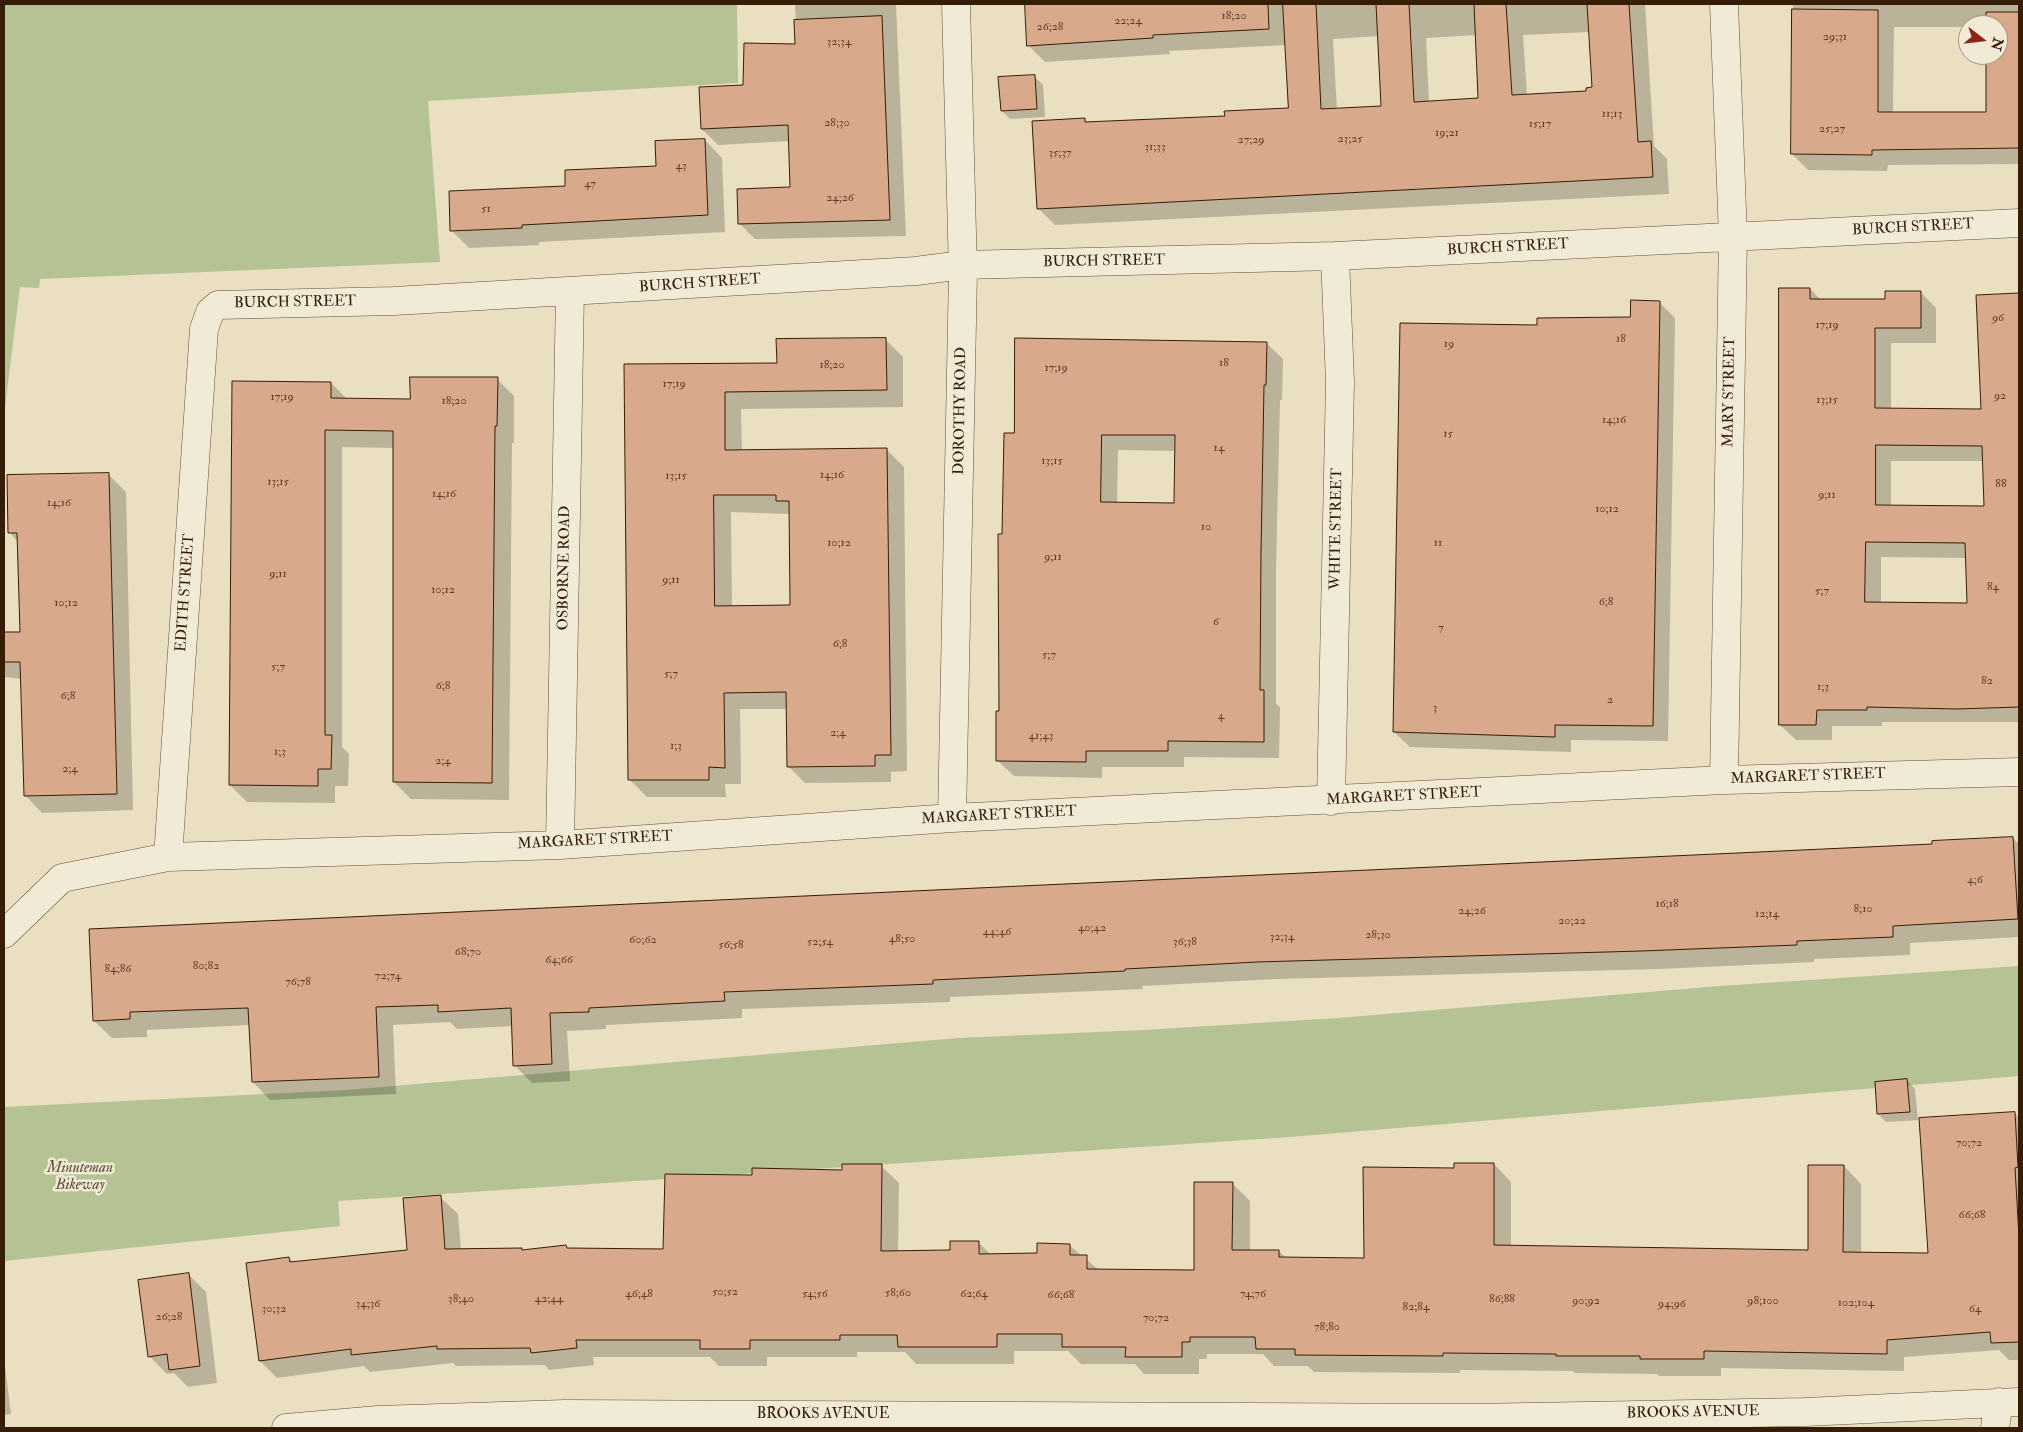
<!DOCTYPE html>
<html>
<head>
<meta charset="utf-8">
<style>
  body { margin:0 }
  #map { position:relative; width:2023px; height:1432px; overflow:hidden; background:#eadfc1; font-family:"IM FELL Double Pica",serif }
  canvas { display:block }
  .frame { position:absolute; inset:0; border:5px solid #371c07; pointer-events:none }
  .north { position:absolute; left:1958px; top:15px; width:50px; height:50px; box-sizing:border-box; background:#f1ead7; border:1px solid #a79884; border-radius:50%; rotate:106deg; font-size:14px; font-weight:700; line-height:20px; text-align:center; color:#371c07 }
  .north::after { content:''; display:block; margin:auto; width:18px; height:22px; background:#8f2418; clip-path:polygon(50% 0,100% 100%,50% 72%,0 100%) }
</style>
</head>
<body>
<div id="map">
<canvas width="2023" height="1432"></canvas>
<div class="frame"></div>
<div class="north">N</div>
</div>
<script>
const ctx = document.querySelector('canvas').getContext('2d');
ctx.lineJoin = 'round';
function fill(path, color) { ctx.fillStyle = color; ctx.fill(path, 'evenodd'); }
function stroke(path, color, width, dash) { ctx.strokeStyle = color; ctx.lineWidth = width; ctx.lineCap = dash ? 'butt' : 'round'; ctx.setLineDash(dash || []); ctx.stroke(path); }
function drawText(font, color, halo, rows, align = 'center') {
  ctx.font = font + ' "IM FELL Double Pica",serif'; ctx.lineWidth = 5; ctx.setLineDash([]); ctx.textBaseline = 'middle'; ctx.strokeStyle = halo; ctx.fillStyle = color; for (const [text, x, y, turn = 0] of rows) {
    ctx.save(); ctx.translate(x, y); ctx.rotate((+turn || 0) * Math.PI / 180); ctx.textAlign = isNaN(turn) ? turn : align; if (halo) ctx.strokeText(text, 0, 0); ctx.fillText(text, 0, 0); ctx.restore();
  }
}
fill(new Path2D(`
  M4 4H737L738 83 428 101 440 262 40 279 39 288 20 287 4 415Z
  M2019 966V1076L1290 1137 338 1201 340 1226 4 1261V1107L346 1090 958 1038 1144 1030 1338 1018 1720 986Z`), '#b5c294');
fill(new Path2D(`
  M795 4H896L906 236 755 239 739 223 792 188 790 141 718 145 702 129 744 86 797 45Z
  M1026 4H1645L1654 146 1667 159 1669 194 1055 225 1038 208 1085 119 1089 124 1226 117 1290 109 1286 45 1169 51 1170 54 1045 62 1028 45ZM1590 32 1593 88 1587 92 1527 95 1523 35ZM1477 35 1480 99 1429 102 1426 38ZM1379 36 1382 107 1337 110 1333 39Z
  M1793 4H2019V164L1888 165 1887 171 1808 170 1792 154ZM1968 25H1998V55H1987V113H1893L1894 27H1968Z
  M1034 76 1043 85 1045 117 1010 119 1002 111Z
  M705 140 722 158 725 232 539 242V245L469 248 452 231 567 187 657 168Z
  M1810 289 1821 300H1886L1920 292 1936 308V343H1891V410L1983 411 1977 296 2019 294V722H1882V726H1832V740H1796L1780 725ZM1891 461H1984L1985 507 1891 506ZM1881 557 1967 558 1969 604 1881 603Z
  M1659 302 1675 318 1668 741 1571 740V752L1410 747 1394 732 1538 326 1632 319Z
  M886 340 903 357V407L741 409 742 451 887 450 904 467 907 771 891 772V782L805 783 788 766 787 709H740L741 784H725L726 797H647L630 780 625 366 778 364ZM731 512 790 514 791 606 732 607Z
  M1266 343 1283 359 1282 400H1280L1276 569V704L1280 707 1279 758 1184 757V767H1102V778L1014 776 997 760 1003 535 1015 434ZM1118 450 1176 451 1175 504H1117Z
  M497 379 514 396V443H512L509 800 411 799 394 782 395 448 342 447V747L349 754 348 786H335V803L247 802 230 785 331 383 347 399 411 400Z
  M109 475 126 492 133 810 42 813 25 795 22 679 4 677V633H21L18 542 10 533Z
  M2013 838 2019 844V937L1910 943V955L1814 959V962L1659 969 1276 979 1142 986 1143 989 950 997V1002L742 1009V1018L606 1025V1029L567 1031 570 1081 532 1083 514 1065 513 1026 457 1029 450 1022 393 1025 396 1094 270 1100 253 1082 250 1025 147 1030V1037L112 1038 94 1021 90 930 1934 846Z
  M1907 1080 1915 1089 1918 1120 2015 1113 2019 1118V1360H2009L1999 1350 1904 1357V1371L1721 1368V1376H1659L1657 1374 1574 1373 1573 1371 1460 1370V1373L1314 1372 1308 1366H1274L1263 1354H1207V1359H1199V1374H1144L1135 1364H1081L1068 1351H1014V1364H916L905 1352H857V1357H767V1366H719L710 1357H593L594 1365 549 1370 545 1365 456 1366 453 1363 370 1372 364 1366 277 1378 260 1361 289 1258 294 1263 409 1252 440 1197 458 1214 461 1250 523 1251 566 1246 569 1250H664L753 1176 843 1172 881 1166 899 1183 898 1252H951L978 1242 991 1255H1038L1069 1245 1099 1270 1195 1271 1232 1183 1250 1201V1251H1279L1286 1258 1365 1259 1455 1169 1494 1164 1511 1182V1247L1809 1251 1844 1166 1861 1184V1254H1929L1920 1120 1886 1122 1878 1114Z
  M188 1274 206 1292 217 1383 188 1387 174 1373 167 1374 149 1356Z
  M4 1358 11 1414 4 1415Z`), '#0003');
const building = new Path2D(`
  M1025 4H1268L1269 29 1153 35V38L1027 46Z
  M1283 4H1316L1321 109 1381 106 1376 4H1409L1414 102 1478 98 1474 4H1506L1512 95 1586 91V88L1592 87 1587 4H1629L1638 142 1651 141 1653 177 1037 209 1032 121 1085 118V122L1225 116 1224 111 1288 108Z
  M1792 9 1878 10V112H1986V55H1998V25H1986V12H2019V148L1872 150V155L1791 154Z
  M882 16 890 220 738 224 737 189 790 187 788 125 701 129 699 87 743 85 744 43 795 44 794 20Z
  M1035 75 1037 109 1001 111 998 77Z
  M705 139 708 215 522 225V228L450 231 449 191 565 186V170L656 166 655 141Z
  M1779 288H1810V299H1885V291H1921V328H1875V408L1981 409 1976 295 2019 293V707L1957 709 1867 707V710H1817L1816 725H1779ZM1876 445 1982 446 1984 506 1876 505ZM1866 542 1965 543 1967 603 1865 602Z
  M1631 300 1660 301 1653 726 1555 725V737L1393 732 1400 323 1537 325V318L1630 317Z
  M886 338 887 390 725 392V450L887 448 891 755H875V766L787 767 786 692 724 693 725 768 709 767V780H628L624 364 777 363 776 339ZM714 495H776V501H789L790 605 715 606Z
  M1015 338 1267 342 1266 385H1264L1261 552 1260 690H1264V742L1168 741V751H1086V762L996 761V711H999L998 534H1002L1004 433H1014ZM1102 435H1175L1174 503 1101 502Z
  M410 377H498L497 426H495L492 783 393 782V431L325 430V735H332L331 769H318V786L229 785 232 381 331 382V398L410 399Z
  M109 473 117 794 24 796 20 662H4V632H20L17 533H8L7 475Z
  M2013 837 2018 919 1893 926V937L1797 941V945L1641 951 1257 962 1125 969V971L933 980V984L724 992 725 1001 589 1008V1012L550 1013 552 1064 513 1066 511 1008 438 1012V1005L376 1007 379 1077 252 1082 248 1008 130 1012V1019L93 1021 89 929 1932 844V841Z
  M1907 1079 1910 1112 1877 1114 1875 1082Z
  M2015 1112 2018 1167 2015 1168 2019 1237V1342L1991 1343 1990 1332 1887 1340V1354L1704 1351V1359H1640V1356H1556V1354L1443 1353V1356L1295 1355V1349H1256L1255 1337H1190V1342H1182V1357H1125L1126 1347H1062V1334H997V1347H898L897 1335H840V1340H750V1349H700V1340H576L577 1348 531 1353 530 1348 437 1349V1346L351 1355V1349L259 1361 246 1263 289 1257 290 1262 407 1250 403 1198 441 1195 445 1249 522 1248V1250L566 1245 567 1248 663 1249 665 1174 752 1175V1168L842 1170V1164H882L881 1251 950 1250V1241H979V1254L1037 1253V1243L1070 1244V1255H1087V1269L1194 1270V1182H1233L1232 1250H1279V1257L1364 1258 1363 1167 1454 1168V1163H1494V1245L1808 1250V1165H1844L1843 1252 1928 1253 1919 1118Z
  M189 1273 200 1366 169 1370 167 1354 148 1357 138 1280Z`);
fill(building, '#d9a98b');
stroke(building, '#371c07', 1);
const minor = new Path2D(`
  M1724 780 1733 236 1724 4
  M1331 801 1340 382 1335 256
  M952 818 963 272 956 4
  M560 845 570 292
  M168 857 204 329 210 312 218 305 394 301 916 271 962 265 1335 256 2019 223
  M4 934 62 878 168 857 560 845 952 818 1724 780 2019 772
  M286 1428 378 1420 565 1414 1473 1418 1805 1412 2019 1402
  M1995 1428 1999 1402`);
stroke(minor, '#644d36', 29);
stroke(minor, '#f1ead7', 28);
drawText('12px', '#603f28', null, [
  ["18;20",1234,16],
  ["22;24",1128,21],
  ["26;28",1050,27],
  ["29;31",1835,37],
  ["32;34",839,42],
  ["11;13",1612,114],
  ["28;30",837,123],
  ["15;17",1540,124],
  ["25;27",1832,129],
  ["19;21",1447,133],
  ["23;25",1350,139],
  ["27;29",1251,140],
  ["31;33",1155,147],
  ["35;37",1060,153],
  ["43",681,166],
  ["47",590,184],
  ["24;26",840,198],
  ["51",486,209],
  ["96",1998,318],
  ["17;19",1827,325],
  ["18",1621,339],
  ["19",1449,344],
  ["18",1224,363],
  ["18;20",832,365],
  ["17;19",1056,368],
  ["17;19",674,384],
  ["92",2000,396],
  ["17;19",282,397],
  ["13;15",1827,400],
  ["18;20",454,401],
  ["14;16",1614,420],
  ["15",1448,434],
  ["14",1219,448],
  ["13;15",1052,461],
  ["14;16",832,475],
  ["13;15",676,476],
  ["13;15",278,482],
  ["88",2001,484],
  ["14;16",444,494],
  ["9;11",1827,495],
  ["14;16",59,503],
  ["10;12",1607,509],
  ["10",1206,527],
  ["10;12",839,543],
  ["11",1438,543],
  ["9;11",1053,557],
  ["9;11",278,574],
  ["9;11",671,580],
  ["84",1993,587],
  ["10;12",443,590],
  ["5;7",1822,591],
  ["6;8",1606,602],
  ["10;12",66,603],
  ["6",1216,622],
  ["7",1441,628],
  ["6;8",840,644],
  ["5;7",1049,655],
  ["5;7",278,667],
  ["5;7",671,674],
  ["82",1987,681],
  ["6;8",443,686],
  ["1;3",1823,687],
  ["6;8",68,696],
  ["2",1610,700],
  ["3",1435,708],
  ["4",1221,716],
  ["2;4",838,733],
  ["41;43",1041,736],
  ["1;3",676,746],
  ["1;3",280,752],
  ["2;4",443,761],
  ["2;4",70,769],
  ["4;6",1975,880],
  ["16;18",1667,904],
  ["8;10",1863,909],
  ["24;26",1472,911],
  ["12;14",1767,914],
  ["20;22",1572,921],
  ["40;42",1092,928],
  ["44;46",997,932],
  ["28;30",1378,935],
  ["32;34",1282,937],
  ["48;50",902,939],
  ["60;62",643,940],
  ["52;54",820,942],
  ["36;38",1185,942],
  ["56;58",731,945],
  ["68;70",468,952],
  ["64;66",559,960],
  ["80;82",206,966],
  ["84;86",118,969],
  ["72;74",388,976],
  ["76;78",298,982],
  ["70;72",1969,1143],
  ["66;68",1972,1215],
  ["50;52",725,1292],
  ["58;60",898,1293],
  ["46;48",639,1294],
  ["54;56",815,1294],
  ["62;64",974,1294],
  ["74;76",1253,1294],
  ["66;68",1061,1295],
  ["38;40",461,1299],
  ["42;44",549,1299],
  ["86;88",1502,1299],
  ["90;92",1586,1301],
  ["98;100",1763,1301],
  ["102;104",1856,1303],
  ["34;36",368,1304],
  ["94;96",1672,1304],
  ["82;84",1416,1307],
  ["30;32",274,1309],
  ["64",1975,1309],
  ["26;28",169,1317],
  ["70;72",1156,1318],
  ["78;80",1327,1327]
]);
drawText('15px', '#371c07', '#f1ead7', [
  ["BURCH STREET",1913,228,-3],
  ["BURCH STREET",1508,248,-3],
  ["BURCH STREET",1104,262,-1],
  ["BURCH STREET",700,284,-4],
  ["BURCH STREET",295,303,-1],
  ["MARY STREET",1730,392,-89],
  ["DOROTHY ROAD",961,411,-89],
  ["WHITE STREET",1337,529,-89],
  ["OSBORNE ROAD",565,568,-89],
  ["EDITH STREET",186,593,-86],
  ["MARGARET STREET",1808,777,-2],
  ["MARGARET STREET",1404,797,-3],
  ["MARGARET STREET",999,816,-3],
  ["MARGARET STREET",595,841,-3],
  ["BROOKS AVENUE",1693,1413,-1],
  ["BROOKS AVENUE",823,1415]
]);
drawText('italic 15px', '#5d4e31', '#f1ead7', [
  ["Minuteman",80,1169],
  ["Bikeway",80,1186]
]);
</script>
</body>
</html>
